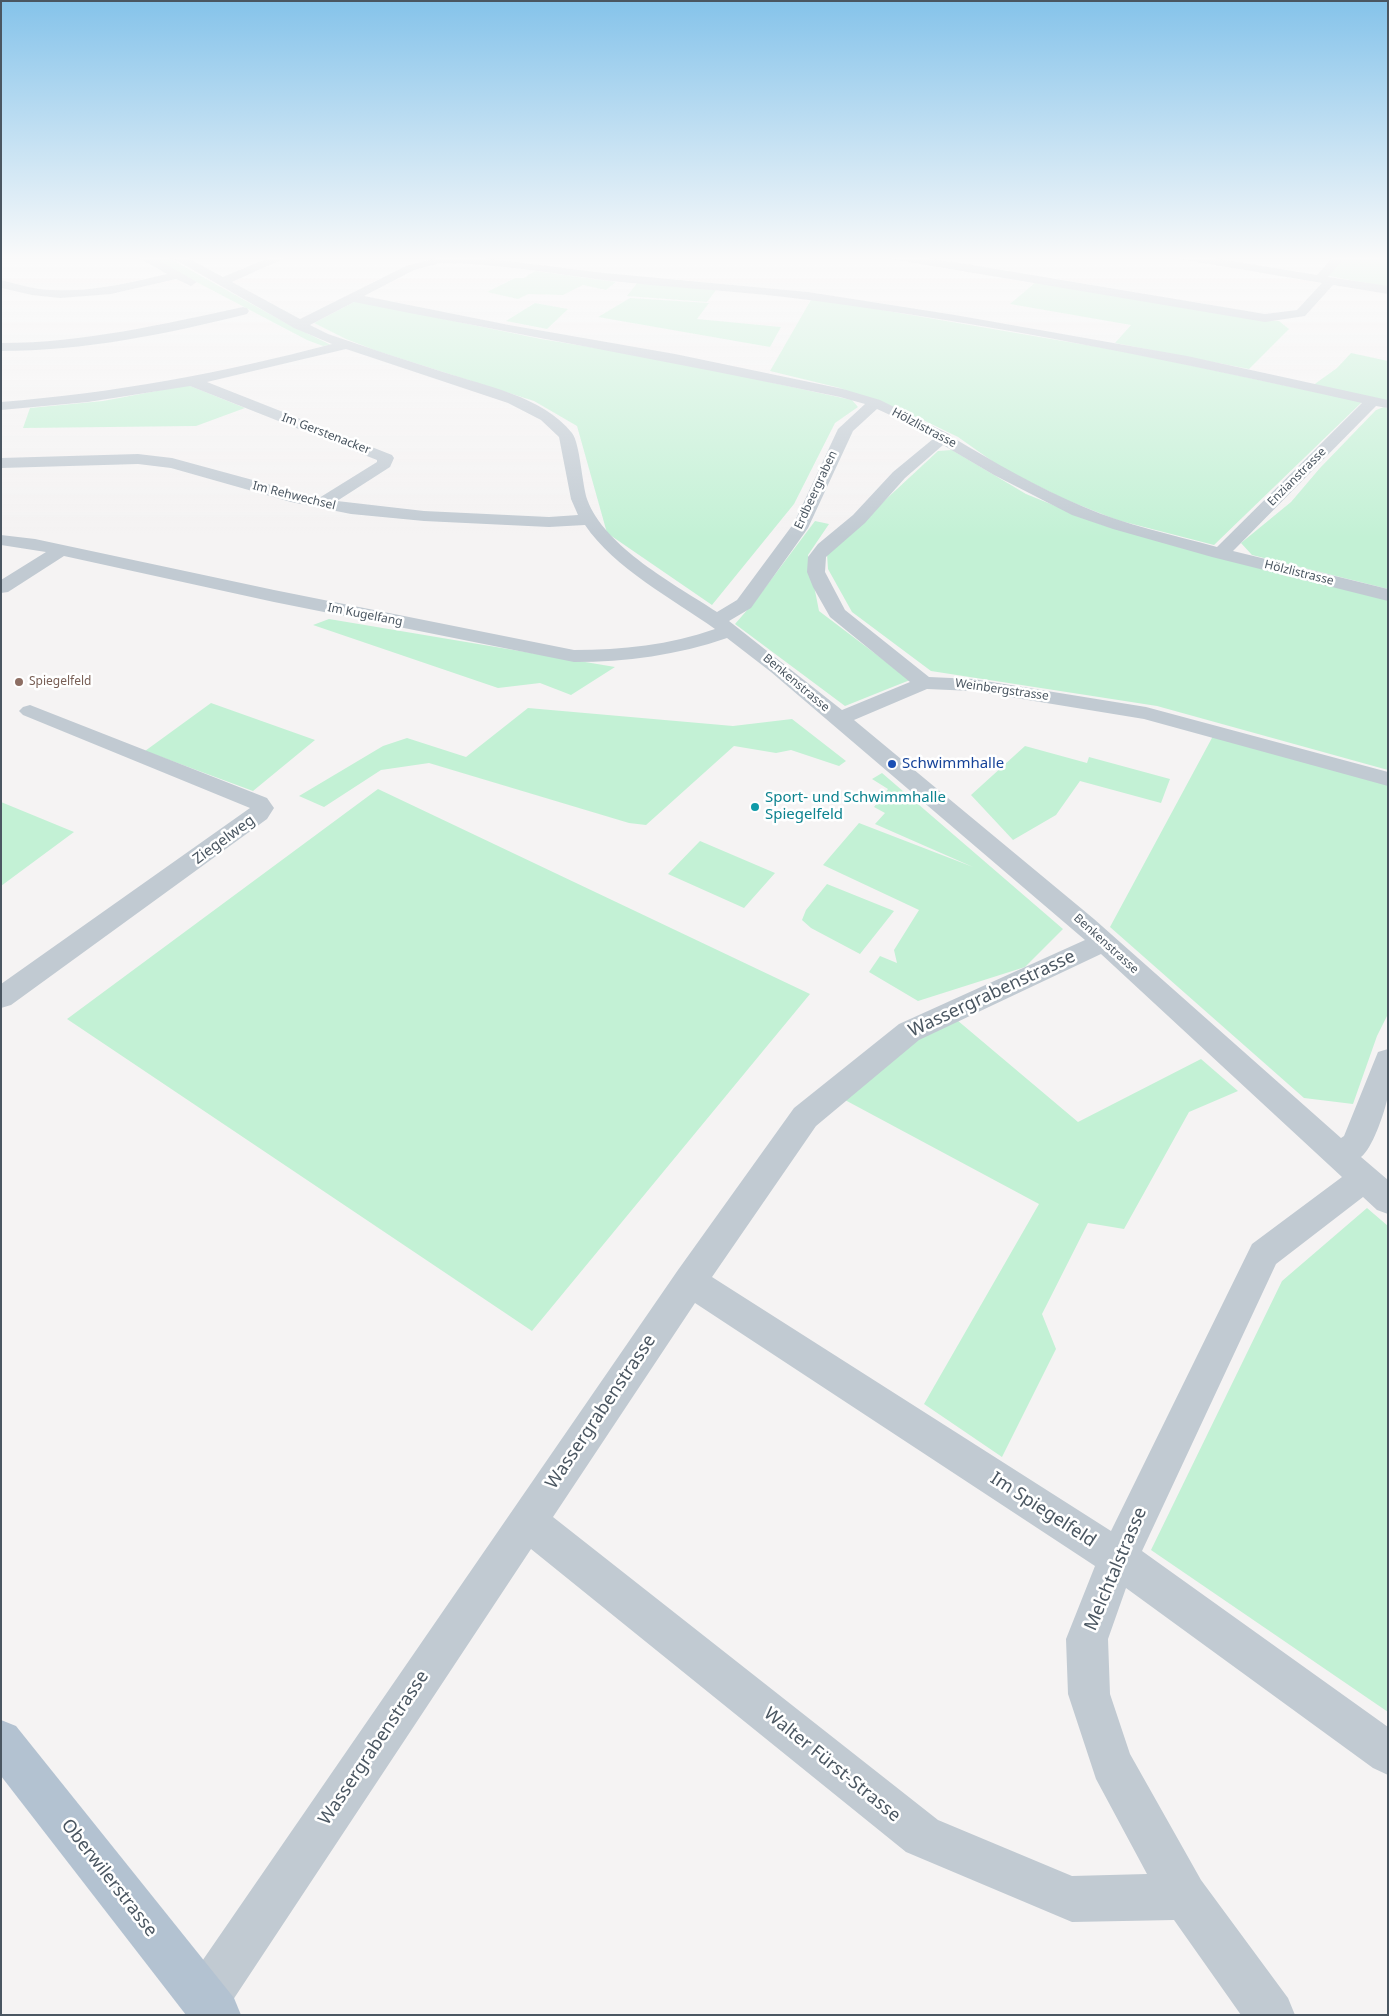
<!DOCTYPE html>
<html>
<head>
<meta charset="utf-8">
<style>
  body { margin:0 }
  #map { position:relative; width:1389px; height:2016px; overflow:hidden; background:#f5f3f3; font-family:"Noto Sans",sans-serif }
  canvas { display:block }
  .frame { position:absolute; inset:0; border:2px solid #4a5661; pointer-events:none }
</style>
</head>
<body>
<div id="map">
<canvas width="1389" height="2016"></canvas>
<div class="frame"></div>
</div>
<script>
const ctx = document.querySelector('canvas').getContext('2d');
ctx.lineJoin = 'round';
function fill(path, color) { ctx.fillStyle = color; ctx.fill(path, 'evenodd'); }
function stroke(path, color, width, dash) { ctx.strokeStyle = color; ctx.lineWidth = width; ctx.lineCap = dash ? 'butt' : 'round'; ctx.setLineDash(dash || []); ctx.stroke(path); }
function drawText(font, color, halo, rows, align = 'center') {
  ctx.font = font + ' "Noto Sans",sans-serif'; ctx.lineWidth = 5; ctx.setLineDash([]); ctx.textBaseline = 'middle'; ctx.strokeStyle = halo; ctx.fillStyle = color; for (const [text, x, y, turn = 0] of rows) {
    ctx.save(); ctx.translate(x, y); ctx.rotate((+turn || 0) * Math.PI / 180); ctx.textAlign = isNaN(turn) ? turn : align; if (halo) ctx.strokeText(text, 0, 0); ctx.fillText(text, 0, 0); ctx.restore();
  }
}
fill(new Path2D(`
  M147 256H165L284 322 331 345 323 346 307 340Z
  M1344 256H1388V287L1329 276 1328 275Z
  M535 271 616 282 606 290 583 285 563 295 528 294 518 299 487 292 515 278H524Z
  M1037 281 1258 320 1279 321 1289 329 1249 369 1115 343 1131 325 1010 304Z
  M638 282 716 290 707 302 627 296Z
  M630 298 709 303 697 319 781 327 770 347 598 317Z
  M812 298 1133 353 1362 402 1214 545 1117 520 1064 499 1002 468 958 437 921 419 840 388 770 371Z
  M356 301 541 339 663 359 852 400 858 407 835 423 794 504 712 605 607 533 577 426 534 401 377 351 346 339 314 323Z
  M535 303 568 309 547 329 506 321Z
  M1351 353 1388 361V402L1312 386 1337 368Z
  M188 385 245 408 196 426 23 428 30 408 103 401Z
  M1384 407 1388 408V589L1252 555 1241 543 1291 502 1320 468 1376 410Z
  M952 450 1026 494 1100 524 1388 599V770L1157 706 931 671 852 612 828 569 827 554 938 451Z
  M815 521 829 524 808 555 819 611 910 680 845 706 735 624 755 601Z
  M329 619 615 667 571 695 540 683 498 688 313 625Z
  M211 703 315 740 253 791 145 751Z
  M528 708 733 726 792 719 846 761 839 766 791 750 776 753 734 746 646 825 629 823 429 763 381 770 324 807 299 796 383 746 407 738 466 757Z
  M1213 736 1388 784V1014L1377 1036 1353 1104 1304 1098 1110 927Z
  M1025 746 1087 763 1089 757 1170 779 1161 803 1080 781 1056 815 1013 840 971 795Z
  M882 773 1063 929 1025 967 918 1001 869 972 880 956 897 963 894 950 919 910 823 865 859 823 973 867 875 824 885 813 874 807 888 789 872 779Z
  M378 789 810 994 532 1331 67 1019Z
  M1 802 74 832 1 886Z
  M700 841 775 873 744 908 668 874Z
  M827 884 894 911 860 954 811 928 802 920 806 910Z
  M957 1020 1078 1122 1201 1059 1238 1091 1189 1112 1124 1229 1088 1223 1042 1314 1056 1349 1002 1457 924 1404 1039 1204 845 1100 912 1042Z
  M1367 1208 1388 1226V1712L1151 1550 1282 1281Z`), '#c3f1d5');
fill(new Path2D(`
  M136 256H151L197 282 191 286 176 279 111 294 60 298 32 295 1 288V280C14 283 27 287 39 289 83 294 125 284 167 274Z
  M169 256H184L223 277 273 256H289L232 282 300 319 406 266 440 257H474L604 273 808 292 955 315 1187 356 1388 400V408L1376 406 1233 551 1388 589V601L1212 557 1113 529 1072 515 994 475 943 445 905 478 865 523 826 557 825 572 845 610 929 677 973 679 1146 707 1388 772V786L1144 719 973 691 927 689 854 720 1094 919 1341 1138 1344 1136 1378 1052 1388 1049C1388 1065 1389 1085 1387 1100 1384 1114 1372 1149 1361 1157L1388 1180V1214L1377 1210 1363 1197 1276 1264 1142 1551 1388 1727V1775L1373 1768 1126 1588 1108 1639 1110 1694 1130 1754 1201 1880 1288 1998 1295 2015H1241L1174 1920 1072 1922 906 1852 531 1549 223 2015H186L180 2000 187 1983 678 1270 794 1108 899 1024 1085 940 771 672 727 638C678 655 626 662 574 662L274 602 64 556 8 592 1 593V580L46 552 1 545V535L35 539 274 590 574 650C622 650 670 645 715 629 673 599 614 568 585 525L549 527 424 521 351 514 291 502 171 468 138 464 1 468V458L138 454 172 458 319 498 377 462V460L190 386 88 402 1 410V402C114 393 223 373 332 344L294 328ZM440 263C504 263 568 277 631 283 690 289 750 292 809 300 995 324 1179 362 1362 403L1217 547C1173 535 1126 525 1084 507 1038 488 994 462 952 437L949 434 880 400 843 389 675 354 509 325 364 296 414 270ZM354 302C516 334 678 363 840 397L865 404 838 429 794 523 737 600 717 612C676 585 604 547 587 499 582 484 580 443 572 433 542 396 486 386 443 372 405 360 366 347 328 334L310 325ZM346 349 508 403 541 420 559 437 571 499 578 515 549 517 424 511 337 501 390 467 394 458 392 455 207 382ZM877 409 903 421 933 439 893 472 853 515 818 544 808 557 807 572 813 587 830 617 910 682 842 710 729 621 751 608 808 528 853 431ZM1101 954 1342 1177 1252 1244 1111 1531 712 1277 816 1126 919 1040ZM695 1303 1095 1566 1066 1639 1068 1694 1096 1779 1147 1874 1072 1876 938 1820 553 1517Z
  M885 256H914L972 265 1265 314 1297 310 1322 283 1180 259 1174 256H1201L1317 275 1334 256H1346L1328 277 1388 286V294L1333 285 1305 316 1265 322 891 259Z
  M243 307 247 308 249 311 247 314C167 334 84 351 1 351V343C84 343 163 324 243 307Z
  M30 705 267 798 274 808 267 819 11 1005 1 1008V984L250 808 23 715 19 711 23 707Z`), '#c1cad2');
fill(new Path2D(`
  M1 1720 16 1726 234 1998 241 2015H186L1 1776Z`), '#b3c2d1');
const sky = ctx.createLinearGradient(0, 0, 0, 538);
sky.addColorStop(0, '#85c3ea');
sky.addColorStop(0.48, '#fafafa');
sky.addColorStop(1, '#fafafa00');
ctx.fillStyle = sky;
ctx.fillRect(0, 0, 1389, 538);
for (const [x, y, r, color] of [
  [19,682,5,"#8d6e63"],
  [892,764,5,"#1a4fb4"],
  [755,807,5,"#0f9aa8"]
]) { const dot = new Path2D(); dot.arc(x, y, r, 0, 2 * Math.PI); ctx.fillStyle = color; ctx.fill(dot); stroke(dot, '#fff', 2); }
drawText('12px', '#4a5661', '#fff', [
  ["Hölzlistrasse",924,428,28],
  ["Im Gerstenacker",326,434,21],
  ["Enzianstrasse",1297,477,-45],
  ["Erdbeergraben",816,490,-65],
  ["Im Rehwechsel",294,496,14],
  ["Hölzlistrasse",1299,573,14],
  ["Im Kugelfang",365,615,11],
  ["Benkenstrasse",796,683,40],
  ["Weinbergstrasse",1002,690,8],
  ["Benkenstrasse",1106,944,42]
]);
drawText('12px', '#785e54', '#fff', [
  ["Spiegelfeld",29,682]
], 'left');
drawText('15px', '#164399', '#fff', [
  ["Schwimmhalle",902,764]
], 'left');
drawText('15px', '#0d838f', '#fff', [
  ["Sport- und Schwimmhalle",765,798],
  ["Spiegelfeld",765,815]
], 'left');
drawText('15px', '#4a5661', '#fff', [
  ["Ziegelweg",224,840,-36]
]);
drawText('18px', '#4a5661', '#fff', [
  ["Wassergrabenstrasse",992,994,-25],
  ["Wassergrabenstrasse",601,1412,-56],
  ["Im Spiegelfeld",1043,1510,33],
  ["Melchtalstrasse",1116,1569,-67],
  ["Wassergrabenstrasse",374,1748,-56],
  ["Walter Fürst-Strasse",832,1765,39],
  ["Oberwilerstrasse",109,1878,52]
]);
</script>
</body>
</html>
